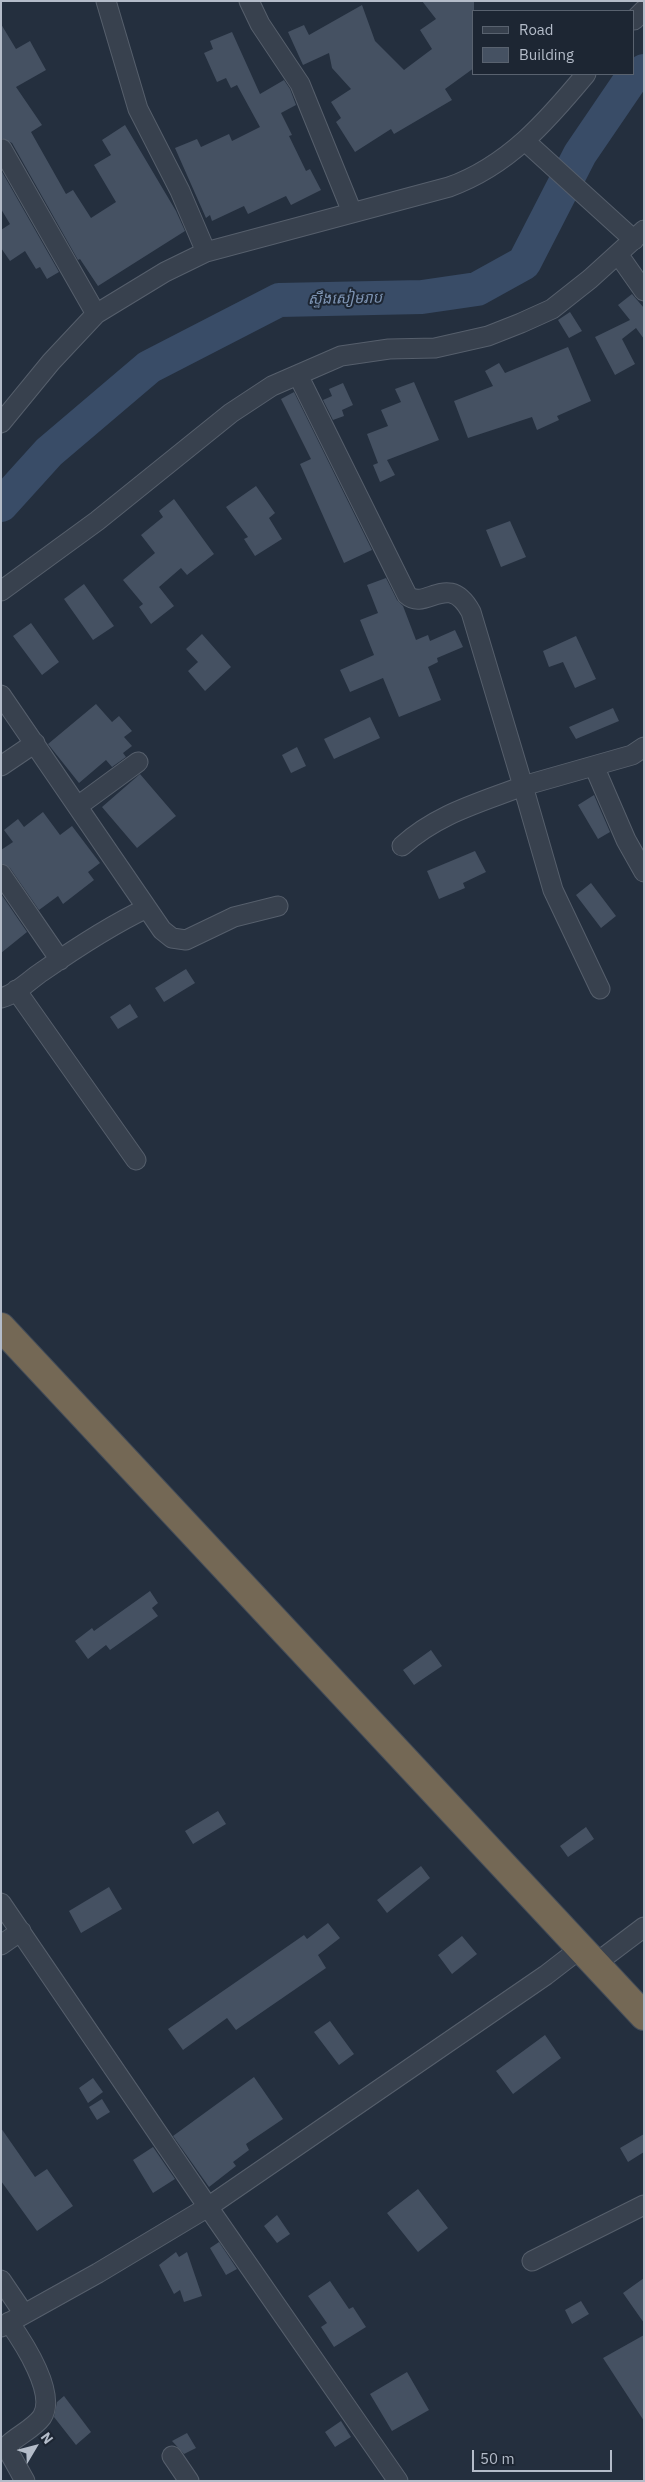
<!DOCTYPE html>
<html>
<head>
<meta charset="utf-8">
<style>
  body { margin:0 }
  #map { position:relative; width:645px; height:2482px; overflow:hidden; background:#242f3e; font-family:"IBM Plex Sans",sans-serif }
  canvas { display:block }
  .frame { position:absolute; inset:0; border:2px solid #b4bcc9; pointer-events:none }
  .legend { position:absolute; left:472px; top:10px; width:162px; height:65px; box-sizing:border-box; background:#1d2633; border:1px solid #59626f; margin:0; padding:6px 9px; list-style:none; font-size:15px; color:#b4bcc9 }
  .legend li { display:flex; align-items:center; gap:10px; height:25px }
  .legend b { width:25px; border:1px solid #59626f }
  .north { position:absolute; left:10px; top:2422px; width:50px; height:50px; -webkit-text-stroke:4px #1d2633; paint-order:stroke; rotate:53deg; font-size:14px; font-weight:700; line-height:20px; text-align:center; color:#b4bcc9 }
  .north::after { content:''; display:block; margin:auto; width:18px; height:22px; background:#b4bcc9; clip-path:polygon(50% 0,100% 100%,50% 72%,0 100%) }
  .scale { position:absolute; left:472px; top:2450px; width:140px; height:22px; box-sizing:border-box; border:2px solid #b4bcc9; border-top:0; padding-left:6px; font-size:15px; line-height:18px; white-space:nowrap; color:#b4bcc9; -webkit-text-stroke:4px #1d2633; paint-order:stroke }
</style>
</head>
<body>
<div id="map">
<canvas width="645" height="2482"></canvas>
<div class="frame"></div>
<ul class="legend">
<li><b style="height:6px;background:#38414e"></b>Road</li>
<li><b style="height:14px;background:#455162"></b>Building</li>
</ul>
<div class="north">N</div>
<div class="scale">50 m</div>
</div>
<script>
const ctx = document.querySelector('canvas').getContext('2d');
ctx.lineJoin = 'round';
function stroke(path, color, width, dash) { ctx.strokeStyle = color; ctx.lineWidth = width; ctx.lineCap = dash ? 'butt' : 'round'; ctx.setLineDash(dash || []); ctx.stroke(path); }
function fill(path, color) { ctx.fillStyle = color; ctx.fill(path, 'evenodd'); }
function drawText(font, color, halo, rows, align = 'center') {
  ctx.font = font + ' "IBM Plex Sans","Noto Sans Khmer",sans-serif'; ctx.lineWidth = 4; ctx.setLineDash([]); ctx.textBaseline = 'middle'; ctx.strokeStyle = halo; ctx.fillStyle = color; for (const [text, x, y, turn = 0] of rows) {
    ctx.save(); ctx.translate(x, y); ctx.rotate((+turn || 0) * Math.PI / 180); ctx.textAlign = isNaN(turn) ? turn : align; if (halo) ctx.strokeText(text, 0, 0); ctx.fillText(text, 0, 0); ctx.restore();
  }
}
stroke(new Path2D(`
  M1 505 49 452 149 367 279 300 422 297 477 289 524 263 580 154 631 79 644 71`), '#394c67', 34);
fill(new Path2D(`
  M422 1H474V68L445 89 452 100 394 134 391 129 355 152 336 122 341 118 331 102 351 89 332 68 329 53 303 65 288 32 304 25 309 35 362 5 375 41 404 70 432 49 420 30 436 19Z
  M1 24 16 49 30 41 46 70 16 87 42 125 31 132 66 194 73 190 91 218 116 202 94 165 111 155 102 140 125 125 176 211 185 231 98 286 80 259 78 260 12 143 1 138Z
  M232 32 260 94 284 80 290 89 296 105 281 113 292 135 289 136 306 171 310 169 321 190 291 205 286 196 248 214 244 206 212 221 210 215 206 218 175 148 197 139 201 147 229 134 232 141 260 127 237 85 231 88 226 78 217 82 204 53 213 49 210 41Z
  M1 170 59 272 47 279 40 267 36 269 25 251 10 261 1 248V230L10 224 1 209Z
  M632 294 644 308V339L636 328 622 339 635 364 615 375 595 337 630 320 618 305Z
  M570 312 582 331 569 338 558 320Z
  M568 347 591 401 557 416 559 420 537 430 532 417 468 438 454 401 493 386 485 371 499 363 505 373Z
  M414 382 439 440 387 460 395 475 380 482 373 465 378 463 367 434 388 426 381 410 401 402 395 389Z
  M343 383 353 405 342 410 344 416 333 420 323 400 332 396 329 389Z
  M294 392 372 550 344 563 300 464 311 459 281 399Z
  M256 486 275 513 269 518 282 539 255 556 244 539 248 537 226 507Z
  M174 499 214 554 187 575 181 568 159 587 174 606 151 624 139 607 143 604 123 580 155 553 141 535 163 517 159 511Z
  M510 521 526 557 501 567 486 530Z
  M386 578 397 600 403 606 416 640 428 635 430 641 455 630 463 647 437 658 438 662 428 667 441 700 399 717 383 678 350 692 340 670 374 655 360 620 378 613 367 585Z
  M84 584 114 626 93 640 64 599Z
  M31 623 59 662 42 675 13 636Z
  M202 634 231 667 205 691 188 671 198 662 186 649Z
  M576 636 596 679 575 688 563 662 549 667 543 651Z
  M96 704 112 722 119 716 132 731 124 737 132 746 123 753 126 757 112 767 106 760 79 783 48 744Z
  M613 708 619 721 576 739 569 727Z
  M370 717 380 738 334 759 324 739Z
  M297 747 306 766 291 773 282 755Z
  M140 774 176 816 137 848 102 807Z
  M594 795 610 832 598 839 578 805Z
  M43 812 60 835 72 826 100 863 88 872 94 880 63 904 58 896 39 910 10 868 1 863V850L13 842 4 830 18 819 24 827Z
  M475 851 486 872 463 883 465 888 439 899 427 871Z
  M591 883 616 916 601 928 576 895Z
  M1 894 27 932 1 953Z
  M186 969 195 983 164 1002 155 988Z
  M130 1004 138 1017 118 1029 110 1017Z
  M150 1591 158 1603 152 1608 158 1616 110 1650 106 1645 88 1659 75 1641 92 1628 94 1631Z
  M431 1650 442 1666 414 1685 403 1670Z
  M218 1811 226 1824 193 1844 185 1831Z
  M586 1827 594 1839 568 1857 560 1846Z
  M421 1866 430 1878 387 1913 377 1900Z
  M109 1887 122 1909 81 1933 69 1911Z
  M328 1923 340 1938 318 1955 326 1968 236 2030 227 2018 183 2050 168 2029 304 1935 307 1939Z
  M462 1936 477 1954 452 1974 438 1955Z
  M330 2021 354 2054 339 2065 314 2032Z
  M545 2035 561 2058 513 2094 496 2071Z
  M254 2077 283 2119 246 2144 249 2150 233 2162 236 2166 209 2187 173 2136Z
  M93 2078 103 2092 88 2103 79 2088Z
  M102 2099 110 2112 97 2120 89 2107Z
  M1 2128 35 2177 47 2169 73 2206 37 2231 1 2181Z
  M644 2134V2152L628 2162 620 2148Z
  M153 2147 175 2179 153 2193 133 2160Z
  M418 2189 448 2228 418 2252 387 2213Z
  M277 2215 290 2234 277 2243 264 2226Z
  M219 2242 237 2269 226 2275 210 2248Z
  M176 2252 179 2257 187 2252 202 2296 184 2302 180 2290 174 2294 159 2265Z
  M644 2278V2323L623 2293Z
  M330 2281 349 2309 353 2307 366 2327 334 2347 321 2327 327 2323 308 2296Z
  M581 2301 589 2314 572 2324 565 2310Z
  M644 2335V2421L603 2358Z
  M407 2372 429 2410 392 2431 370 2394Z
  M64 2396 91 2432 76 2445 54 2417 57 2402Z
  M341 2421 351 2437 335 2447 325 2432Z
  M187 2433 196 2448 184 2454 172 2441Z`), '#455162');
const minor = new Path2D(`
  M106 1 138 109 180 191 206 252
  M249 1 260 24 300 84 352 212
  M634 20 644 10
  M525 141 634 240
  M2 149 96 314
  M618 254 644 291
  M298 375 407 595C426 612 448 570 471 612L523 786 632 755 644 747
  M1 423 51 362 96 314 165 272 206 252 449 187C508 166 547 121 586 74
  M1 591 97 521 231 413 272 386 341 356 389 349 435 348 488 336 521 323 552 309 590 279 644 230
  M1 695 162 930 172 938 186 940 234 917 278 906
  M1 766 35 743
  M594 766 626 840 644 872
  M78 806 138 762
  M402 846C437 814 479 803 523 786L553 890 600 989
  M1 874 60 960
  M16 990 136 1160
  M1 998C17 994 29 980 43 971 76 948 111 925 147 908
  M1 1903 208 2207 398 2481
  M1 1945 21 1931
  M595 1964 644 1927
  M532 2261 644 2205
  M1 2280 24 2314
  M9 2322C23 2342 57 2393 42 2417 34 2428 19 2435 9 2444L10 2454 25 2481
  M1 2327 98 2273 208 2207 546 1975 581 1948
  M172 2456 189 2481`);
const highway = new Path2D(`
  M1 1327 644 2016`);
stroke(minor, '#565f6c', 21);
stroke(highway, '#434c59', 30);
stroke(minor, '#38414e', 19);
stroke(highway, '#746855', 28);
drawText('italic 15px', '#7c92b1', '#1d2633', [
  ["ស្ទឹងសៀមរាប",345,299,-1]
]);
</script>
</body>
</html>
